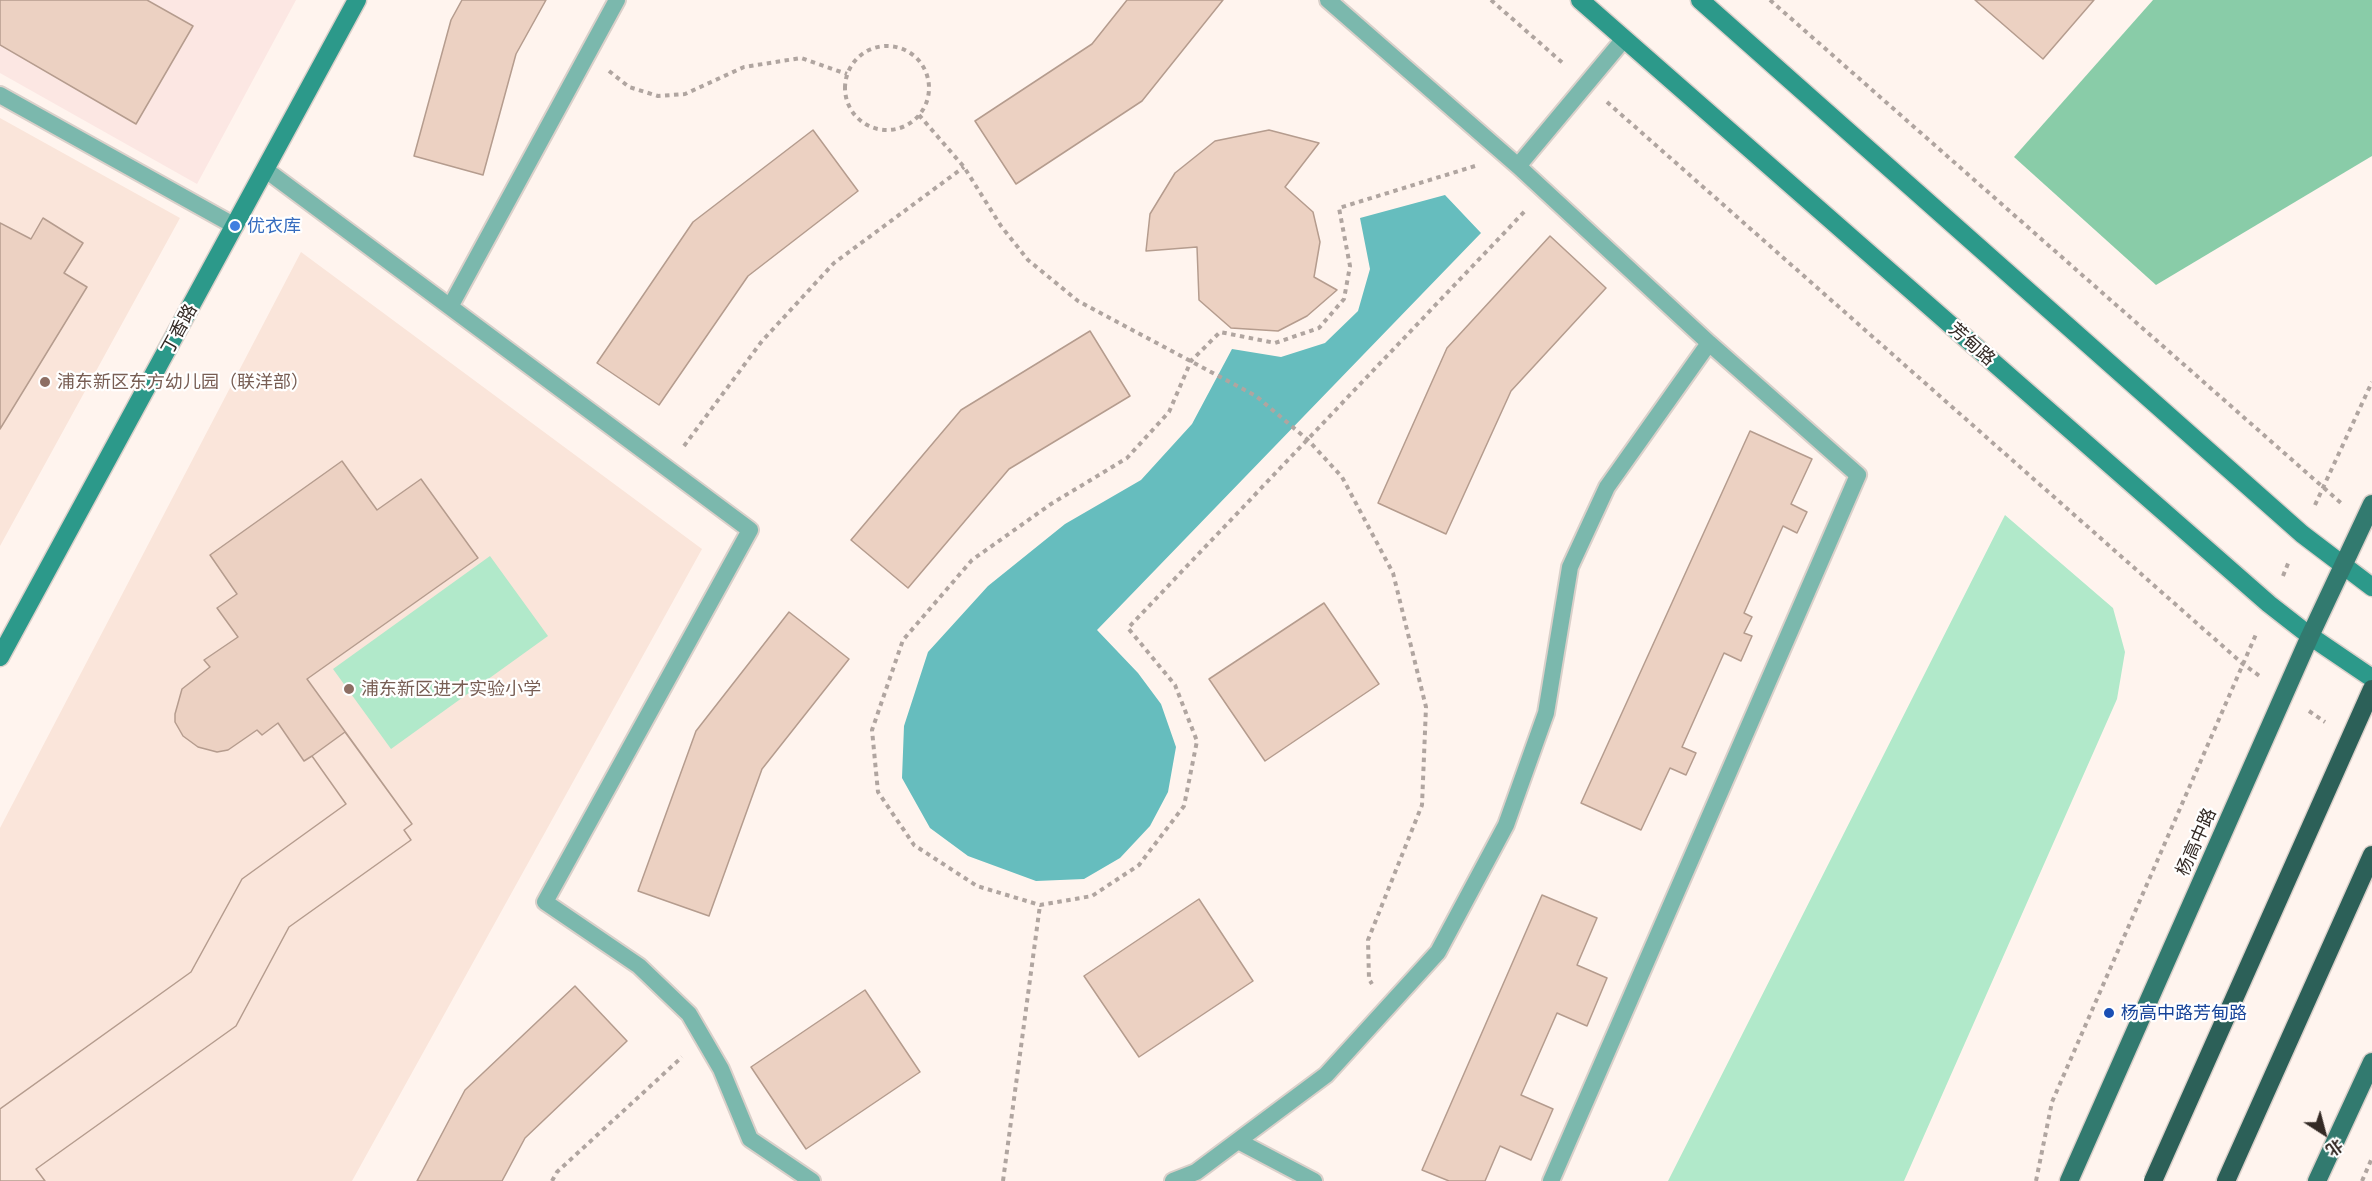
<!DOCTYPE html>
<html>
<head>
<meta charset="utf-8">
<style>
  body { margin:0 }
  #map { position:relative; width:2372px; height:1181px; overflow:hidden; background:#fff4ee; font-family:Ubuntu,"Noto Sans SC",sans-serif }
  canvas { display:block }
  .north { position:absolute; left:2294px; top:1103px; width:60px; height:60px; -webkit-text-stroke:4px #fff; paint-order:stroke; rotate:144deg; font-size:16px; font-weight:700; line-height:24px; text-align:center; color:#342a25 }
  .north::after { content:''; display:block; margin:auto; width:21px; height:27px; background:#342a25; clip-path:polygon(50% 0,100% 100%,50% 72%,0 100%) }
</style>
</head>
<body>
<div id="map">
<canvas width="2372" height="1181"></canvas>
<div class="north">北</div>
</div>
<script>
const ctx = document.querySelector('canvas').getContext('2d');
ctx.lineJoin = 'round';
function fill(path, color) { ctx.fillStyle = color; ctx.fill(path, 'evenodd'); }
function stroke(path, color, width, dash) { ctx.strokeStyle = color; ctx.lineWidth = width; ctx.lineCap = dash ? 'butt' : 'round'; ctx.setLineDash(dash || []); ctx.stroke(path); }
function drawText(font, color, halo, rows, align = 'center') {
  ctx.font = font + ' Ubuntu,"Noto Sans SC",sans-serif'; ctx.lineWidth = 4.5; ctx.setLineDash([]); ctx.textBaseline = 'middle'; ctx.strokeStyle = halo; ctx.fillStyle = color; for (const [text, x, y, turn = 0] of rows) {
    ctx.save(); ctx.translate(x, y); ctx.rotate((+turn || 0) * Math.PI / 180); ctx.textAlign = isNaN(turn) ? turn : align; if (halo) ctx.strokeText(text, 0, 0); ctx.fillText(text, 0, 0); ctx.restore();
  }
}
fill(new Path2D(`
  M0 0H296L197 184 0 73Z`), '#fce7e3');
fill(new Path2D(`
  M0 118 180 218 0 546Z
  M301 252 702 549 352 1181H0V828Z`), '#fae5da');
fill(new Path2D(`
  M2005 515 2113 608 2125 652 2117 699 1904 1181H1668Z
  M490 556 548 636 391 749 333 669Z`), '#b1e9ca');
fill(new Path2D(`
  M2153 0H2372V156L2156 285 2014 157Z`), '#89cca8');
fill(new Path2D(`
  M1445 195 1481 233 1097 630 1138 673 1161 704 1176 747 1168 792 1150 826 1120 858 1084 879 1036 881 968 856 930 828 902 778 904 726 928 652 988 586 1065 524 1141 480 1192 424 1232 349 1281 357 1325 343 1358 311 1370 269 1360 218Z`), '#66bdbe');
const building = new Path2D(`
  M0 0H147L193 26 136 124 0 45Z
  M462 0H546L516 54 483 175 414 156 451 20Z
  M1127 0H1223L1142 101 1016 184 975 121 1092 44Z
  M1975 0H2094L2043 59Z
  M813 130 858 191 748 276 659 405 597 363 693 222Z
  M1269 130 1319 143 1285 187 1313 212 1320 242 1314 277 1337 290 1307 316 1278 331 1231 328 1199 300 1197 247 1146 251 1150 214 1175 173 1215 141Z
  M43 218 83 243 64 273 87 287 0 429V223L31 239Z
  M1550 236 1606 288 1511 391 1446 534 1378 503 1447 348Z
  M1090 331 1130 396 1009 469 908 588 851 540 961 410Z
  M1750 431 1812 459 1791 504 1807 512 1797 533 1783 526 1744 613 1752 617 1744 633 1752 636 1741 661 1724 653 1682 747 1696 753 1686 775 1670 768 1641 830 1581 803Z
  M342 461 377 510 421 479 478 558 307 679 412 824 404 830 411 840 289 927 236 1026 36 1169 45 1181H0V1109L191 972 242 879 346 804 312 756 304 761 278 723 262 735 257 730 228 750 217 752 198 747 183 736 175 722V714L182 689 210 667 204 660 238 637 217 608 237 594 210 555Z
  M1324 603 1379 684 1265 761 1209 679Z
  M789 612 849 659 762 769 709 916 638 891 696 731Z
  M345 732 412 824 404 830 411 840 289 927 236 1026 36 1169 45 1181H0V1109L191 972 242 879 346 804 312 756Z
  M1542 895 1597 918 1577 965 1607 978 1587 1026 1557 1013 1521 1095 1553 1109 1531 1160 1500 1146 1485 1181H1449L1422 1170Z
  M1199 899 1253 981 1139 1057 1084 976Z
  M575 986 627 1041 525 1138 502 1181H417L465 1090Z
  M865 990 920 1072 806 1149 751 1067Z`);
fill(building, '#ecd1c2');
stroke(building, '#b59c8e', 1.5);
const lane = new Path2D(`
  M0 95 235 226
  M1518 166 1624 39
  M266 170 750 530 545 902 639 966 689 1014 721 1069 750 1139 812 1181
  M450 307 617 0
  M1238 1141 1314 1181
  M1173 1181 1196 1172 1326 1075 1438 952 1506 825 1546 713 1570 567 1607 487 1709 343 1518 166 1328 0
  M1551 1181 1858 475 1709 343`);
const secondary = new Path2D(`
  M1580 0 2269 604 2310 636 2372 678
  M1700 0 2302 534 2372 587
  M0 657 357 0`);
const primary = new Path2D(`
  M2069 1181 2310 636 2372 504
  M2317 1181 2372 1062`);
const highway = new Path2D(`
  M2226 1181 2372 855`);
stroke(lane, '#dad0ca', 20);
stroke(secondary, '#dad0ca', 21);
stroke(primary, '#dad0ca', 21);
stroke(highway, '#dad0ca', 21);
stroke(new Path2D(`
  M1491 0 1565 65
  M1770 0 2341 503
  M845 88a42 42 0 1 1 84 0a42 42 0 1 1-84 0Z
  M609 71 629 87 658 96 685 94 744 67 801 58 847 74
  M1607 102 2243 664 2261 677
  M919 115 964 167 1001 226 1028 260 1078 301 1256 396 1308 440 1342 477 1393 573 1426 707 1422 805 1368 940 1369 979 1372 984
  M1475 166 1339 208 1350 266 1344 299 1319 328 1275 343 1220 332 1191 361 1169 412 1127 458 1051 504 972 560 903 640 872 730 878 792 914 845 977 886 1040 905 1092 896 1139 865 1184 806 1197 741 1175 685 1128 628 1525 211
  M684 446 762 341 834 263 964 167
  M2315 505 2372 382
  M2283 576 2289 561
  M2309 711 2325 722
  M552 1181 557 1172 682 1057
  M1003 1181 1040 905
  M2036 1181 2052 1102 2257 632
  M2362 1181 2372 1158`), '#b0a5a0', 4, [4.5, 4.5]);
stroke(lane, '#7bb8ad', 16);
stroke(secondary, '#2c998a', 18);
stroke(primary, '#327a6f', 18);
stroke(highway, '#2c6058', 18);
const highwayBridge = new Path2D(`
  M2153 1181 2372 689`);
stroke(highwayBridge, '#dad0ca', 21, []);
stroke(highwayBridge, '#2c6058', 18);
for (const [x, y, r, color] of [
  [235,226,6,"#3f7fe0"],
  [45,382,6,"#8d6e63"],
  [349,689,6,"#8d6e63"],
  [2109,1013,6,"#1a4fb4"]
]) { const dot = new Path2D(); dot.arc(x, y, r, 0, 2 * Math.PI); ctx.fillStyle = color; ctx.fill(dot); stroke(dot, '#fff', 2); }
drawText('18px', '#366cbe', '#fff', [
  ["优衣库",247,226]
], 'left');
drawText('18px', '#342a25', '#fff', [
  ["丁香路",179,329,-61],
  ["芳甸路",1972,344,41],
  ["杨高中路",2196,842,-66]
]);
drawText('18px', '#785e54', '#fff', [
  ["浦东新区东方幼儿园（联洋部）",57,382],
  ["浦东新区进才实验小学",361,689]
], 'left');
drawText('18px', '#164399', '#fff', [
  ["杨高中路芳甸路",2121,1013]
], 'left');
</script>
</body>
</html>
